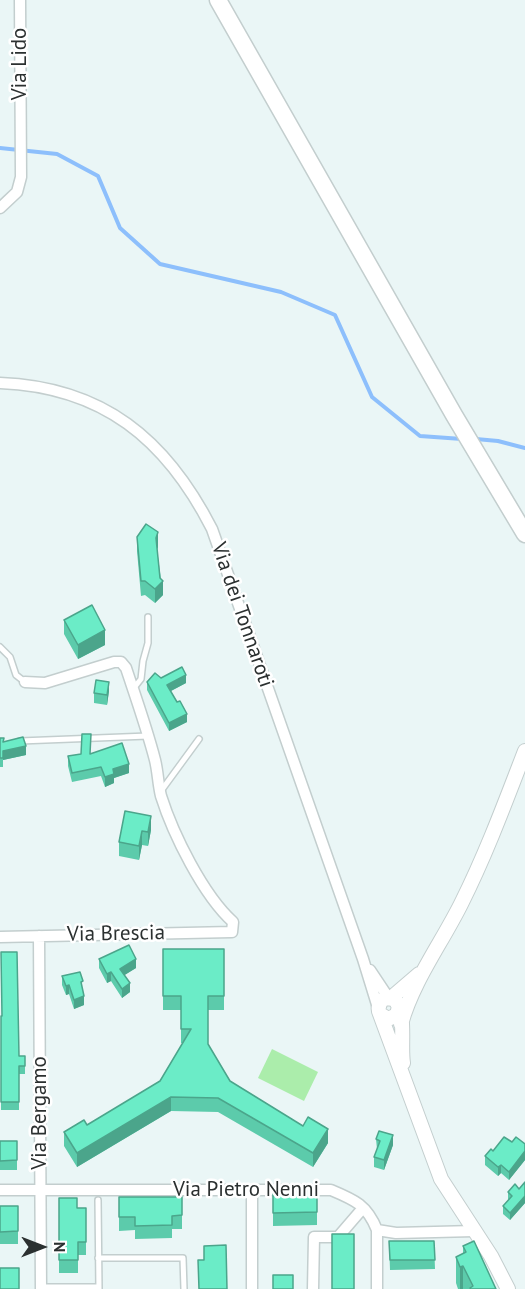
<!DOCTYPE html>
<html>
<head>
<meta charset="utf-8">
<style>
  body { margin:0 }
  #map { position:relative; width:525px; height:1289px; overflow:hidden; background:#eaf6f6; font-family:"PT Sans",sans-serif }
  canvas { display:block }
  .north { position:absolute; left:12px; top:1217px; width:60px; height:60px; -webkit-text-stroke:4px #fff; paint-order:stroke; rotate:90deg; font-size:16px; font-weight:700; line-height:24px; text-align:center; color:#2b3030 }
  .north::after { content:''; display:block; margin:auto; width:21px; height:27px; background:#2b3030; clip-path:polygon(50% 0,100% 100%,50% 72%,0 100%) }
</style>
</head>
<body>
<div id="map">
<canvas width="525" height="1289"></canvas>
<div class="north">N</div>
</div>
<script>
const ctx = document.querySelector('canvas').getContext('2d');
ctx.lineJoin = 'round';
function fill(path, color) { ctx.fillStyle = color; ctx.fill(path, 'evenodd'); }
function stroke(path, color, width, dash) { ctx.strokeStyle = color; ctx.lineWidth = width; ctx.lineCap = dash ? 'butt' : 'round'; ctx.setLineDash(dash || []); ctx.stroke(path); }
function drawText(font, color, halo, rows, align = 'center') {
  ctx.font = font + ' "PT Sans",sans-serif'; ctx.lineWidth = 5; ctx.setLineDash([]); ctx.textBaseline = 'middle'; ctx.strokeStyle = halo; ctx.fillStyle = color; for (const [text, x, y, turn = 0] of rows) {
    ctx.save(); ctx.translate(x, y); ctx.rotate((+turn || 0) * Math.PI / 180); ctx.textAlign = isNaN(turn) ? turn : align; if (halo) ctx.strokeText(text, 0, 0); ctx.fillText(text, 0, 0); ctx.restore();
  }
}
fill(new Path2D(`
  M272 1049 318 1072 304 1101 258 1078Z`), '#abedab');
stroke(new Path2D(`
  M0 148 57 154 98 176 120 228 160 264 281 292 335 315 372 397 420 436 462 439
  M476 439 498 441 525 448`), '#8dbffc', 4);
const service = new Path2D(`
  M0 647 10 657 16 675 25 682
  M133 689 141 679 143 661 148 643V617
  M20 741 148 736
  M161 791 199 739
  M98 1200 99 1289
  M98 1258H183L184 1289
  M41 1287H99`);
const minor = new Path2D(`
  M0 208 17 192 21 177 20 0
  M0 383C103 387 166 439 212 529L363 959 379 1011
  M39 936 41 1289
  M0 937 232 932 233 922C203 895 173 834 161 796 158 784 158 772 155 760 147 729 136 698 126 668L121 662H114L45 683 25 682
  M370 970 388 997
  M0 1190H331C355 1200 367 1205 377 1230L396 1233 474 1231
  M252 1190V1289
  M313 1289 314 1237H338L363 1208
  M377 1289V1230`);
const tertiary = new Path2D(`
  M391 998 419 974
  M399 1006 397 1015 388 1019 380 1014C377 1008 379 1002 385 998L394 999C407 1011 400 1045 403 1063
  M380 1014 441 1179 491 1256 508 1289
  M401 1024C413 981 441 944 461 904 486 854 505 803 525 751`);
const secondary = new Path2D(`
  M218 0 454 415 525 534`);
stroke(service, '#c3cece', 8);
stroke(minor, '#c3cece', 13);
stroke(tertiary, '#c3cece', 16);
stroke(secondary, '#c3cece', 19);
stroke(service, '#fff', 5);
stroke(minor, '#fff', 10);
stroke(tertiary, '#fff', 14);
stroke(secondary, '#fff', 16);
fill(new Path2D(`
  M137 537 158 547 157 549 163 595 155 603 145 595 141 596 137 551Z
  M64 620 105 645 78 659 64 634Z
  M161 678 186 683 171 691 187 722 169 731 147 690V682Z
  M109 691 107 705 94 703V693Z
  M0 738 3 742 26 755 3 760V767H0Z
  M91 754 129 773 114 778V783L105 787 101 776 72 782 68 766V756Z
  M125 811 151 830 148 846 142 845 139 860 119 856V842Z
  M163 949H224V1010H208V1044L230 1081 328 1143 313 1167 218 1112 171 1111 77 1167 64 1146V1132L87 1125 160 1081 183 1043H181V1010H163Z
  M99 959 136 968 124 975 130 992 122 998 111 981 107 983 99 968Z
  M62 976 83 990 84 1005 74 1009 69 994 66 995 62 985Z
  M1 1016 19 1056 25 1066V1074H19V1110H1Z
  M376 1139 393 1145 384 1170 374 1167V1157L377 1149Z
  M0 1141H17V1170H0Z
  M512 1142 525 1144V1160L509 1180 501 1173 498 1176 485 1165V1156L493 1151Z
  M525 1182V1203L510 1220 503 1214V1206L509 1200 508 1199V1192L519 1189Z
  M273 1191H317V1225L273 1226Z
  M119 1197H182V1229H172V1238L135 1239V1230L119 1231Z
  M59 1198 77 1208H86V1255H78V1273H59Z
  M0 1206H18V1244H0Z
  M389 1241H434L435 1269 390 1270Z
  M463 1246 496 1289H458L456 1283V1257L463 1254Z`), '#5ccbab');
fill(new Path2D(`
  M158 532V547L156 552V538Z
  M163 581V595L155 603V589Z
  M105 630V645L78 659V645Z
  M186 675V683L167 693V685Z
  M109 682V691L107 705V695Z
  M187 714V722L169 731V723Z
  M26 746V755L3 760V751Z
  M129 764V773L114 778V783L105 787V777L113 769Z
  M151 816V830L148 846V832Z
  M142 831V845L139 860V846Z
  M136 959V968L120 978V969Z
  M111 972V981L107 983V974Z
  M130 983V992L122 998V989Z
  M69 985V994L66 995V986Z
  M84 996V1005L74 1009V1000Z
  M171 1097V1111L77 1167V1153Z
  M328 1129V1143L313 1167V1153Z
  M393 1135V1145L384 1170V1160Z
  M525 1151V1160L509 1180V1172Z
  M501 1165V1173L498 1176V1167Z
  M525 1196V1203L510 1220V1213Z
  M463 1266V1289H460V1267Z`), '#4ba58b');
const building = new Path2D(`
  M146 524 158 532 156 538 160 578 163 581 155 589 145 581H141L137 537Z
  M92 605 105 630 78 645 64 620Z
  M182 667 186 675 167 685 177 702 180 701 187 714 169 723 147 682 155 673 161 678Z
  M96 680 109 682 107 695 94 693Z
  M82 734H91L90 754 122 743 129 764 113 769 114 774 105 777 101 767 72 773 68 756 81 754Z
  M23 737 26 746 3 751V758H0V738H4L3 742Z
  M125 811 151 816 148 832 142 831 139 846 119 842Z
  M129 945 136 959 120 969 130 983 122 989 111 972 107 974 99 959Z
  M163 949H224V996H208V1044L230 1081 303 1126 308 1117 328 1129 313 1153 218 1098 171 1097 77 1153 64 1132 84 1120 87 1125 160 1081 191 1029H181V996H163Z
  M1 952H17L19 1056H25V1066H19V1102H1V1016H2Z
  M80 972 83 981 81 982 84 996 74 1000 69 985 66 986 62 976Z
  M379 1131 393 1135 384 1160 374 1157 380 1141 376 1139Z
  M504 1137 512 1142 516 1137 525 1144V1151L509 1172 501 1165 498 1167 485 1156 491 1149 493 1151Z
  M0 1141H17V1160L0 1161Z
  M525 1182V1196L510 1213 503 1206 512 1196 508 1192 515 1184 519 1189Z
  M273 1191H317V1212L273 1213Z
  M119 1197H182V1215L172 1216V1225L135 1226V1217H119Z
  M59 1198H77V1208H86V1242H78V1260H59Z
  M0 1206H18V1231L0 1232Z
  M332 1234H354V1289H332Z
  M389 1241H434L435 1260H390Z
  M474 1241 496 1289H471L470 1288 473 1286 463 1266 460 1267 456 1257 466 1252 463 1246Z
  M226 1245 227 1289H199L198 1260H204V1246Z
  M0 1268H19V1289H0Z
  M273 1275H293V1289H273Z`);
fill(building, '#6becc7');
stroke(building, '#4ba58b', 1.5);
drawText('21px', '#2b3030', '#fff', [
  ["Via Lido",20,64,-90],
  ["Via dei Tonnaroti",242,615,71],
  ["Via Brescia",116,934,-1],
  ["Via Bergamo",40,1113,-90],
  ["Via Pietro Nenni",246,1190]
]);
</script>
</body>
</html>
